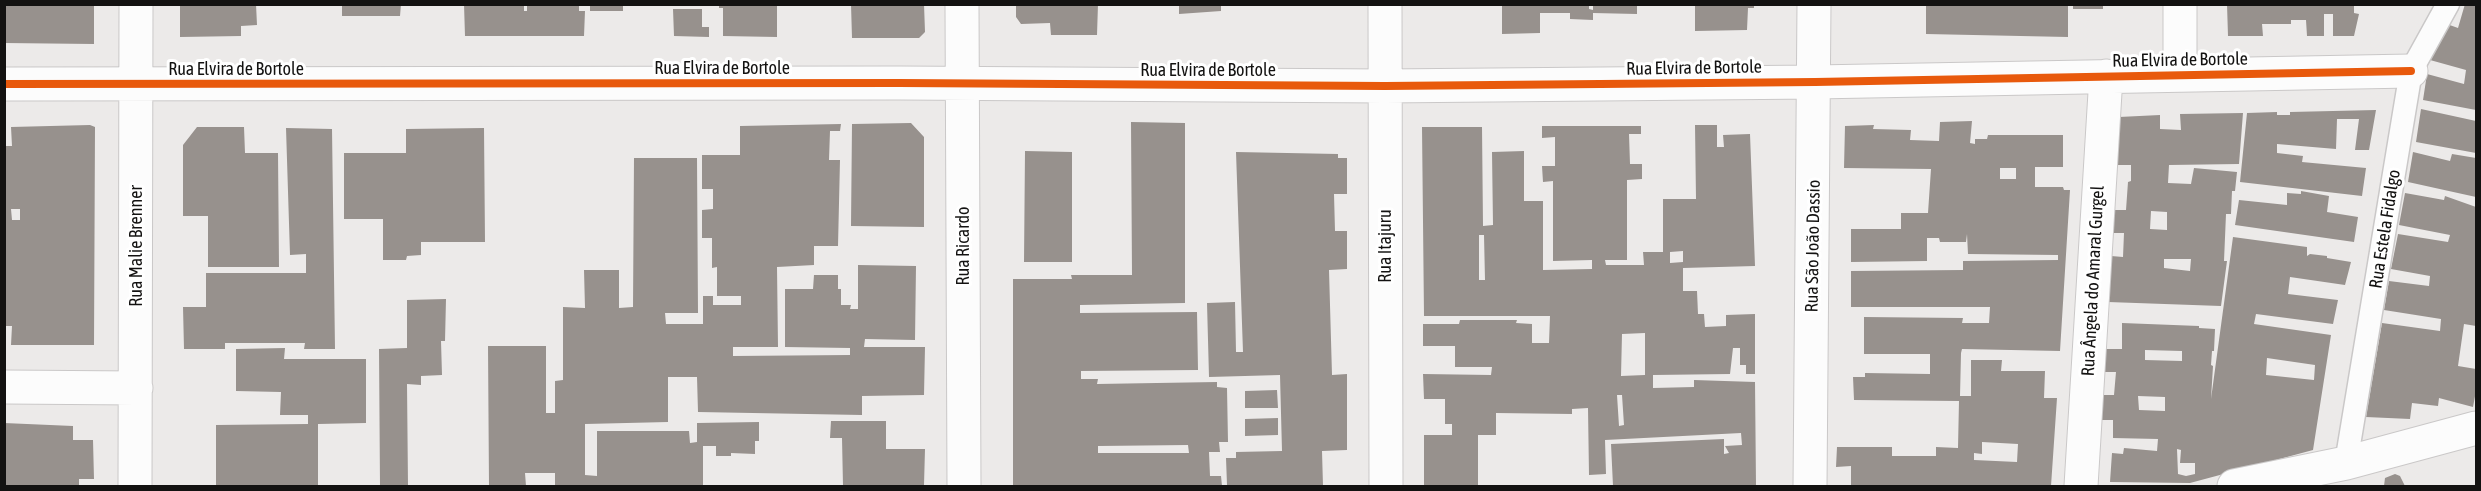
<!DOCTYPE html>
<html>
<head>
<meta charset="utf-8">
<style>
  body { margin:0 }
  #map { position:relative; width:2481px; height:491px; overflow:hidden; background:#eceae9; font-family:"Asap Condensed",sans-serif }
  canvas { display:block }
  .frame { position:absolute; inset:0; border:6px solid #131211; pointer-events:none }
</style>
</head>
<body>
<div id="map">
<canvas width="2481" height="491"></canvas>
<div class="frame"></div>
</div>
<script>
const ctx = document.querySelector('canvas').getContext('2d');
ctx.lineJoin = 'round';
function fill(path, color) { ctx.fillStyle = color; ctx.fill(path, 'evenodd'); }
function stroke(path, color, width, dash) { ctx.strokeStyle = color; ctx.lineWidth = width; ctx.lineCap = dash ? 'butt' : 'round'; ctx.setLineDash(dash || []); ctx.stroke(path); }
function drawText(font, color, halo, rows, align = 'center') {
  ctx.font = font + ' "Asap Condensed",sans-serif'; ctx.lineWidth = 6; ctx.setLineDash([]); ctx.textBaseline = 'middle'; ctx.strokeStyle = halo; ctx.fillStyle = color; for (const [text, x, y, turn = 0] of rows) {
    ctx.save(); ctx.translate(x, y); ctx.rotate((+turn || 0) * Math.PI / 180); ctx.textAlign = isNaN(turn) ? turn : align; if (halo) ctx.strokeText(text, 0, 0); ctx.fillText(text, 0, 0); ctx.restore();
  }
}
fill(new Path2D(`
  M4 4H94V44L4 43Z
  M180 4H256L257 25 241 26V36L180 37Z
  M342 4H401L400 16H342Z
  M464 4H524V11H527V4H579V11H585L584 36H465Z
  M590 4H623V11H590Z
  M719 4H777V37L723 36V8H719Z
  M851 4H924L925 32 919 38H852Z
  M1016 4H1098L1097 35H1051L1050 23 1021 24 1016 17Z
  M1502 4H1589V9L1593 10V4H1637V14L1593 13V20L1570 19V13H1540V33L1502 34Z
  M1695 4H1754V8H1748L1747 30 1695 31Z
  M1926 4H2068V37L1926 34Z
  M2073 4H2103V9H2073Z
  M2227 4H2354V13L2359 14 2354 36H2333V14H2324V36H2307L2306 20H2291V24H2262L2263 36H2228Z
  M2465 4H2476V110L2423 100 2427 74 2464 84 2466 70 2430 60 2444 23 2458 28Z
  M1179 5H1221V11L1179 14Z
  M673 9H702V27H709V37L674 36Z
  M2421 109 2476 121V153L2416 142Z
  M2376 110 2369 150H2355L2359 119H2337L2336 149 2277 144V153L2303 156 2302 162 2366 168 2362 196 2240 182 2247 113 2277 112V115H2290V112Z
  M2243 113 2239 164 2169 165 2168 183 2191 184 2194 168 2237 172 2235 191H2232L2231 214H2226L2224 261H2227L2221 306 2108 302 2111 256 2123 257 2124 233H2112L2113 210H2126L2128 182 2131 181V165H2116L2119 117 2160 115V129L2181 130 2180 114ZM2151 211 2167 212V230L2150 229ZM2164 259H2191L2190 271 2164 268Z
  M1972 121 1970 143 1975 144V139H1987L1988 135H2063V167H2035V187H2063L2064 190H2070L2060 351 1962 349 1961 353 1960 396H1971V360H2002L2001 371H2045L2044 398H2057L2051 486H1851V466L1836 467 1837 447H1892V456H1936V447L1958 448 1959 401 1854 400 1853 377H1865V373L1930 374V354H1864V317L1963 318 1962 323H1989L1990 307H1851V271L1963 270V261L2058 260V255L1968 254 1967 234 1966 242H1940L1939 238H1927V261L1851 262V229H1901V213H1928L1931 169 1844 168 1845 126 1874 125 1873 129 1911 130 1910 140 1939 141 1940 122ZM2000 168H2016V179H2000ZM1982 442 2018 444 2017 462 1974 460V453L1982 454Z
  M1131 122 1185 123V303L1080 305V313L1197 312 1198 370 1081 371V379H1098L1097 384 1217 382V387L1227 388 1228 442H1219L1220 452H1209L1210 476H1221L1222 486H1013V279H1072L1071 275H1132ZM1188 445 1189 453H1098V446Z
  M911 123 924 137V227L851 226 852 124Z
  M841 124 840 131H830L829 160H840L838 246H814V265L777 267 778 347H733V356L850 355V348L785 347V289H813L814 275H838V289H841V305H851L850 309H858V265L916 266 915 340 865 339 864 347H925L924 395 862 396V415L698 412 697 377H668V422L585 424V475L597 476V431H689L690 443 697 442V423L759 422V441H755V454L731 453V456H716V446H703V486H555V473H525L526 486H489L488 346H546V413H555V381L563 380V307L585 308 584 270H619V308L633 307 634 158H697L698 313H665L666 324H703V296H713V305H741V296H717V267L712 268V238H702V210L713 209V189H702V155H740V126Z
  M90 125 95 127 94 345H11L12 326H4V146H12L11 127ZM11 209H20V220H12Z
  M1695 125H1717V147H1724L1723 135 1750 134 1755 266 1683 268V291H1697L1698 314H1704L1705 327 1726 326V315L1755 314V374H1746V365H1740V348H1733L1730 374 1653 375V388L1694 387V380L1755 382 1756 486H1613L1611 444 1724 439V454L1729 453 1725 446 1742 445 1741 433 1605 440 1606 474 1589 475 1588 408 1572 409V414L1496 413V435H1478V486H1424V435H1452V424H1445V399H1424L1423 374 1491 375 1492 367H1455V346H1423V324H1459L1460 320H1517L1516 323 1532 324V343H1549L1550 316H1424L1422 127H1482L1483 226 1493 225 1492 152 1524 151V201H1543V270L1592 269V260L1553 261V181L1543 182 1542 166H1555V137L1542 138V126H1641V134H1629L1630 164H1642V179L1627 180V260H1605L1606 265H1644L1643 252H1663V199H1696ZM1479 235H1484L1485 280H1479ZM1683 251V262L1670 263V252ZM1645 333V375L1621 376 1622 334ZM1617 395H1622L1624 425 1619 426Z
  M197 127H244L245 153H278L279 267H208V216H183V145Z
  M286 128 332 129 335 349H304L305 343H225V349H184L183 307H206V273H306V254L290 255Z
  M484 128 485 242H421V255L407 256 406 260H383V219H344V153H406V129Z
  M1025 151 1072 152V262H1024Z
  M1236 152 1338 154V158H1347V194H1334L1335 231H1347V269L1329 270 1332 375 1347 374V450L1322 451 1323 486 1227 485 1226 458H1236V452L1282 451 1280 375 1209 377 1207 303 1235 302 1236 352H1243Z
  M2413 152 2450 161 2452 154 2476 158V197L2408 182Z
  M2301 191 2329 196 2327 212 2358 217 2354 242 2235 225 2239 200 2287 205V193L2301 194Z
  M2405 193 2444 200 2445 196 2476 207V326L2464 324 2458 366 2476 369V391L2473 407 2439 398 2438 406 2412 403 2410 419 2366 417 2382 323 2440 331 2441 319 2384 310 2389 281 2429 286 2430 276 2391 269 2398 234 2448 242 2450 235 2399 225Z
  M2233 237 2307 247V256L2310 254 2327 256V258L2351 262 2345 285 2290 277 2288 294 2338 300 2333 324 2256 314 2254 324 2331 335 2313 450 2190 483 2110 482 2112 453 2123 454 2124 448 2157 451 2158 439 2113 438V420H2101L2102 395H2114L2116 372H2103L2104 349H2122V323L2199 326V328L2215 329 2214 351H2212L2211 365 2213 366 2211 399ZM2145 350 2182 351V361L2145 360ZM2267 358 2315 365 2314 380 2266 375ZM2138 396 2165 397V411L2139 410ZM2177 449 2181 450 2180 463H2195V474L2186 476 2178 474Z
  M446 299 445 341H441L442 375 421 376V385L407 384 408 486H380L379 349 407 348V300Z
  M285 348 284 359H366V423L318 424V486H216V425L308 424V415H280L281 392 236 391V349Z
  M1277 390 1278 408H1245V391Z
  M1278 418V435L1245 436V419Z
  M831 421H886V449H925L924 485 843 486 842 438H830Z
  M4 423 73 426V440H93L94 479H79V486H4Z
  M2395 474 2400 476 2405 486H2384L2385 478Z`), '#97918d');
const lane = new Path2D(`
  M2346 463 2411 71 2448 4`);
const street = new Path2D(`
  M962 4 964 486
  M1385 4 1386 486
  M2180 75V4
  M4 84 899 83 1385 86 1815 82 2411 71
  M4 387 136 388
  M135 486 136 4
  M1810 486 1814 4
  M2081 486 2106 76
  M2234 486 2346 463 2476 428`);
stroke(lane, '#cac8c8', 25);
stroke(street, '#cac8c8', 35);
stroke(lane, '#fcfcfc', 22);
stroke(street, '#fcfcfc', 33);
stroke(new Path2D(`
  M4 84 899 83 1385 86 1815 82 2411 71`), '#e8590c', 8);
drawText('18px', '#131211', '#fff', [
  ["Rua Elvira de Bortole",2180,60,-1],
  ["Rua Elvira de Bortole",722,68],
  ["Rua Elvira de Bortole",1694,68,-1],
  ["Rua Elvira de Bortole",236,69],
  ["Rua Elvira de Bortole",1208,70],
  ["Rua Estela Fidalgo",2385,229,-81],
  ["Rua Malie Brenner",136,246,-90],
  ["Rua Ricardo",963,246,-90],
  ["Rua Itajuru",1385,246,-90],
  ["Rua São João Dassio",1813,246,-89],
  ["Rua Ângela do Amaral Gurgel",2093,281,-87]
]);
</script>
</body>
</html>
